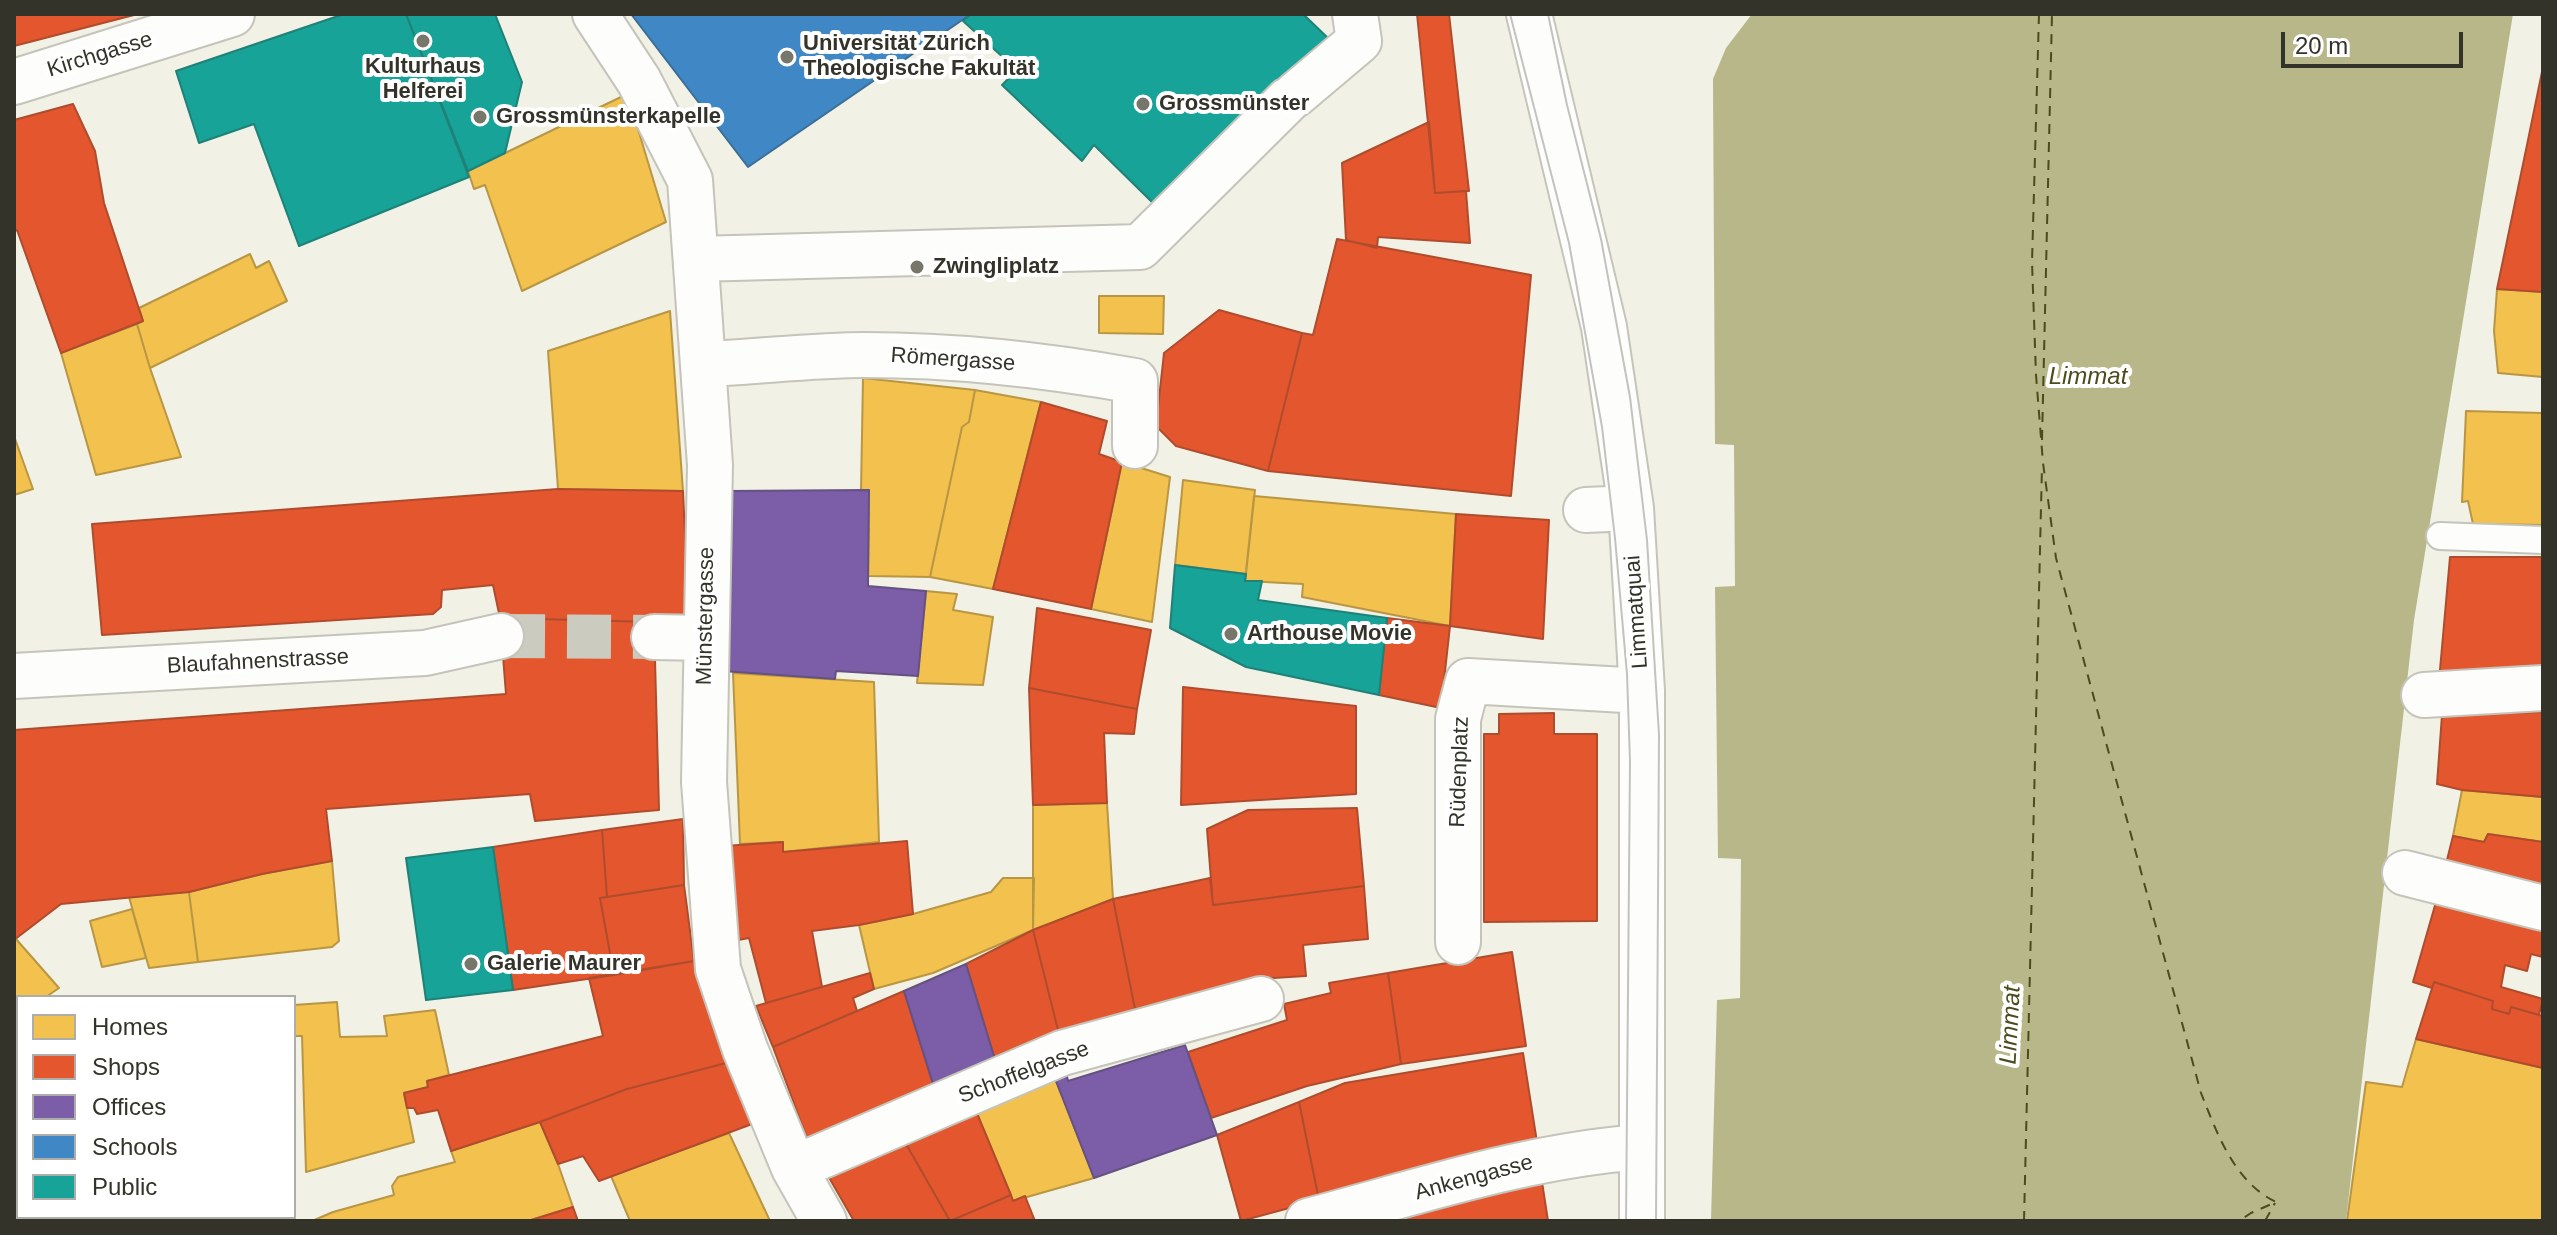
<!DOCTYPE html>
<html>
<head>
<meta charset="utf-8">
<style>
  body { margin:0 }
  #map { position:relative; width:2557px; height:1235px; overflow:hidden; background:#f1f1e5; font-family:Arial,sans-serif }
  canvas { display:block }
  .frame { position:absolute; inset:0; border:16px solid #33332a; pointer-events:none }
  .legend { position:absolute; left:16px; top:995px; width:280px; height:224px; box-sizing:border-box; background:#fff; border:2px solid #adadaa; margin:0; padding:10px 14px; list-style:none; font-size:24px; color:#33332a }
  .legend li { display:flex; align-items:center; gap:16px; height:40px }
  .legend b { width:40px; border:2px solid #adadaa }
  .scale { position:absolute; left:2281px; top:32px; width:182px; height:36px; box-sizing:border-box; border:4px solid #33332a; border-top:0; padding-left:10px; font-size:24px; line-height:28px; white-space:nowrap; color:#33332a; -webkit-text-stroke:6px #fff; paint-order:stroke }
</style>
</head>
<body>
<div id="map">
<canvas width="2557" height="1235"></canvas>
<div class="frame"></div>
<ul class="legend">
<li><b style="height:22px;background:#f2c14e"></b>Homes</li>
<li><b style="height:22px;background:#e4572e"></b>Shops</li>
<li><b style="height:22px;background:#7b5ea7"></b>Offices</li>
<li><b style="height:22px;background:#3f88c5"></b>Schools</li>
<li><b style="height:22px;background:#17a398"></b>Public</li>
</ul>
<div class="scale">20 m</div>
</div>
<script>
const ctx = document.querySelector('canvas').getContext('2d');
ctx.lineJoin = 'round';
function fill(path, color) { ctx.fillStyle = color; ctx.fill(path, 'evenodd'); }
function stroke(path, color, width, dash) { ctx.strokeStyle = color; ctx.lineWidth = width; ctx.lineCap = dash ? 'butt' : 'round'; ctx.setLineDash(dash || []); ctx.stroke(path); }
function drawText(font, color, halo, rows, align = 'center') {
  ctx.font = font + ' Arial,sans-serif'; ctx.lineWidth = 8; ctx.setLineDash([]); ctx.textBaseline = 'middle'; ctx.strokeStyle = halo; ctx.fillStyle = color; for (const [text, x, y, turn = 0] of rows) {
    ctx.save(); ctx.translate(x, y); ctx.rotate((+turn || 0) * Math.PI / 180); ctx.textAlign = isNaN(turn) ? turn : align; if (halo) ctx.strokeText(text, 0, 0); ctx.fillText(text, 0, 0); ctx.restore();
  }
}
fill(new Path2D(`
  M1752 14H2513L2414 620 2346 1221H1711L1717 1000 1740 998 1741 859 1718 858 1715 587 1735 586 1734 445 1715 444 1713 79 1726 48Z`), '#b8b789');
const homes = new Path2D(`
  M623 96 638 129 666 222 522 291 485 185 474 189 468 171Z
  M250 254 256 268 269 261 287 301 150 368 137 324 143 321 139 308Z
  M2497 289 2543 292V377L2498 373 2494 331Z
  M1099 296H1164L1163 334 1099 333Z
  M670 311 683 491 558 489 548 351Z
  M137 324 150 368 181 457 96 475 61 353Z
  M863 378 975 390 969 422 962 427 930 577 868 576 869 490 861 491Z
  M975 390 1041 402 993 589 930 577 962 427 969 422Z
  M2466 411 2543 413V525L2473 524 2468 501 2462 502Z
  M14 436 33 489 14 495Z
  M1122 462 1170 477 1152 622 1091 609Z
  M1183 480 1255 490 1246 574 1175 565Z
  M1254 496 1456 514 1450 626 1302 597 1303 584 1245 581Z
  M926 591 957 594 953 610 993 617 983 685 917 683Z
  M733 673 874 682 879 842 783 852V842L740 844Z
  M2462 790 2543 797V842L2488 834 2484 842 2453 836Z
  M1107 803 1113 899 1033 930V805Z
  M332 861 339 941 332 947 198 962 189 892 262 874Z
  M1003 878H1034L1033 930 933 973 874 989 859 925 913 914 991 892Z
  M189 892 198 962 149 968 129 897Z
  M132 909 146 958 102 967 90 921Z
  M16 939 59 988 46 997H18V1018L14 1021V940Z
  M337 1002 340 1037 387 1036 384 1016 435 1010 449 1075 427 1081 428 1087 404 1093 414 1142 306 1172 302 1036H294V1005Z
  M2416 1039 2543 1068V1221H2347L2366 1082 2402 1087Z
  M1054 1076 1094 1178 1013 1201 976 1111Z
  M540 1122 558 1164 573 1207 528 1221H312L333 1212 394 1195 392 1186 398 1177 455 1162 451 1151Z
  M729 1133 770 1221H630L611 1176Z
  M74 1217H172L173 1220 76 1221Z`);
fill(homes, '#f2c14e');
stroke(homes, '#b99643', 2);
const shops = new Path2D(`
  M14 14H134V15L14 46Z
  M1417 14H1449L1469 191 1435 193Z
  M2543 67V292L2497 289 2527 145Z
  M73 104 95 151 104 203 143 321 61 353 17 230 14 231V120Z
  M1429 122 1435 193 1466 191 1470 243 1378 237 1377 248 1346 240 1342 163Z
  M1337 239 1531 275 1511 496 1268 471 1302 333 1313 335Z
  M1219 310 1302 333 1268 471 1176 446 1156 426 1164 353Z
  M1041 402 1107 421 1099 454 1122 462 1091 609 993 589Z
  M558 489 683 491 689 623 500 618 493 585 442 590 441 607 433 614 102 635 92 524Z
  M1456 514 1549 520 1543 639 1450 626Z
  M2450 557H2543V674L2439 681Z
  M1037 608 1151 630 1137 709 1029 688Z
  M500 618 654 622 659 810 535 821 530 794 326 809 332 861 262 874 189 892 61 904 14 940V730L506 694Z
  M1387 618 1450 626 1441 708 1379 695Z
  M1183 687 1356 706V794L1181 805Z
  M1029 688 1137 709 1134 734 1104 733 1107 803 1033 805Z
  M2543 712V797L2462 790 2437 784 2442 715Z
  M1554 713V734H1597V921L1484 922V734H1499V714Z
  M1357 808 1364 886 1213 905 1207 829 1248 810Z
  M683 819 684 885 607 897 602 830Z
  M602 830 607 897 600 898 614 975 513 990 493 847Z
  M2488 834 2543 842V901L2443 876 2453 836 2484 842Z
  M907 841 913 914 859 925 812 931 822 987 766 1003 749 938 733 941 724 846 783 842V852Z
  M1210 878 1213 905 1364 886 1368 939 1303 945 1306 976 1257 979 1135 1009 1113 899Z
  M684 885 694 961 614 975 600 898Z
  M2440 888 2543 917V957L2531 954 2527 971 2505 965 2501 987 2543 999 2539 1015 2511 1007 2509 1014 2492 1009 2493 1001 2434 982 2432 988 2413 982Z
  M1113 899 1135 1009 1060 1038 1033 930Z
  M1033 930 1060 1038 996 1063 966 964Z
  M1512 952 1526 1046 1401 1064 1388 973Z
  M694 961 726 1063 627 1089 540 1122 451 1151 438 1110 417 1114 414 1108H407L404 1093 428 1087 427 1081 603 1036 589 978Z
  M870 973 874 989 853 998 857 1011 773 1047 756 1006Z
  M1388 973 1401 1064 1307 1086 1211 1118 1188 1052 1287 1020 1284 1004 1331 993 1329 983Z
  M2434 982 2493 1001 2492 1009 2509 1014 2511 1007 2543 1016V1068L2416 1039Z
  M904 991 934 1087 808 1141 773 1047Z
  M1523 1053 1539 1155 1319 1200 1299 1102 1345 1083Z
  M726 1063 752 1124 599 1181 583 1156 558 1164 540 1122 627 1089Z
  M1299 1102 1319 1200 1241 1221 1217 1135Z
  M976 1111 1011 1195 950 1221 906 1144Z
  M906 1144 950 1221H854L827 1174Z
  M1540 1169 1548 1221H1343Z
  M1011 1195 1013 1201 1025 1196 1035 1221H950Z
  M573 1207 578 1221H528Z`);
fill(shops, '#e4572e');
stroke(shops, '#af4c2d', 2);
const offices = new Path2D(`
  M869 490 868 586 926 591 918 676 836 671 835 679 723 671 727 491Z
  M966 964 996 1063 934 1087 904 991Z
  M1185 1045 1217 1135 1094 1178 1054 1076 1066 1072 1068 1081Z`);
fill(offices, '#7b5ea7');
stroke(offices, '#655182', 2);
const schools = new Path2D(`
  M631 14 785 15 971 14 748 167Z`);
fill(schools, '#3f88c5');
stroke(schools, '#3b6e96', 2);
const public = new Path2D(`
  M344 14H406L469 177 299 246 254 124 199 143 176 71Z
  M406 14H495L522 82 505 153 468 171Z
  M971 14H1303L1329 39 1158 208 1094 145 1082 161 1002 85 1017 70 963 21Z
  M1175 565 1246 574 1245 581H1262L1258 600 1387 618 1379 695 1246 667 1170 628Z
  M493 847 513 990 426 1000 406 858Z`);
fill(public, '#17a398');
stroke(public, '#1f8177', 2);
stroke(new Path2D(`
  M2039 14 2032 262 2036 375 2043 463 2056 558 2201 1093C2217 1133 2234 1182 2276 1202L2251 1213 2239 1221
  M2042 440 2052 14
  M2024 1221 2042 466
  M2265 1221 2275 1203`), '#4c4b1c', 2, [10, 8]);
stroke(new Path2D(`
  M501 636 654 637`), '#cbcbc0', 44, [44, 22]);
const lane = new Path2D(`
  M2440 536 2543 540`);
const street = new Path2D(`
  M595 14 639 81 690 180 710 465 704 782 718 969 745 1049 794 1168 824 1221
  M1529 14 1604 327 1631 508 1642 691V1221
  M14 82 232 14
  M1295 95 1359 41 1355 14
  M696 259 1140 247 1288 100
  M705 364C758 362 812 355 865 355 955 355 1046 365 1135 381V446
  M1586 510 1631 508
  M654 637 705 638
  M14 676 425 653 501 636
  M2424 695 2543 688
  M2405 873 2543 908
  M1458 942V719L1468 681 1642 691
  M794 1168 1062 1053 1261 999
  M14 1195 18 1200
  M1308 1221C1418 1192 1528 1155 1642 1147`);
stroke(lane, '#c4c4ba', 30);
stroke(street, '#c4c4ba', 48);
stroke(lane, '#fdfdfb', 26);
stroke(street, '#fdfdfb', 44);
stroke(new Path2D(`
  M1510 14 1569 243 1602 427 1615 538 1627 674 1630 761 1626 1221
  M1548 14 1567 105 1601 239 1630 397 1647 540 1659 735 1656 1221`), '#c2c2bf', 2);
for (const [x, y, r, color] of [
  [423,41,8,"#76766b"],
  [787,57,8,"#76766b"],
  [1143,104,8,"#76766b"],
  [480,117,8,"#76766b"],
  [917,267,8,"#76766b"],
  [1231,634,8,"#76766b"],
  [471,964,8,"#76766b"]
]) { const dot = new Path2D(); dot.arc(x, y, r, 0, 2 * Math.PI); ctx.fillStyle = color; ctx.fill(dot); stroke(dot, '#fff', 3); }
drawText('bold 22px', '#33332a', '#fff', [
  ["Universität Zürich",803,44],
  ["Theologische Fakultät",803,69],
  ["Kulturhaus",423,67,"center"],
  ["Helferei",423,92,"center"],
  ["Grossmünster",1159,104],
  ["Grossmünsterkapelle",496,117],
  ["Zwingliplatz",933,267],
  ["Arthouse Movie",1247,634],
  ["Galerie Maurer",487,964]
], 'left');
drawText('22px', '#33332a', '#fff', [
  ["Kirchgasse",100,55,-17],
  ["Römergasse",953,360,4],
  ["Limmatquai",1637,612,-94],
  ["Münstergasse",706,616,-89],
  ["Blaufahnenstrasse",258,662,-3],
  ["Rüdenplatz",1460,772,-88],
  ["Schoffelgasse",1024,1073,-21],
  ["Ankengasse",1474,1178,-15]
]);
drawText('italic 24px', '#4c4b1c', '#fff', [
  ["Limmat",2088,377],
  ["Limmat",2011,1025,-87]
]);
</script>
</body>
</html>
